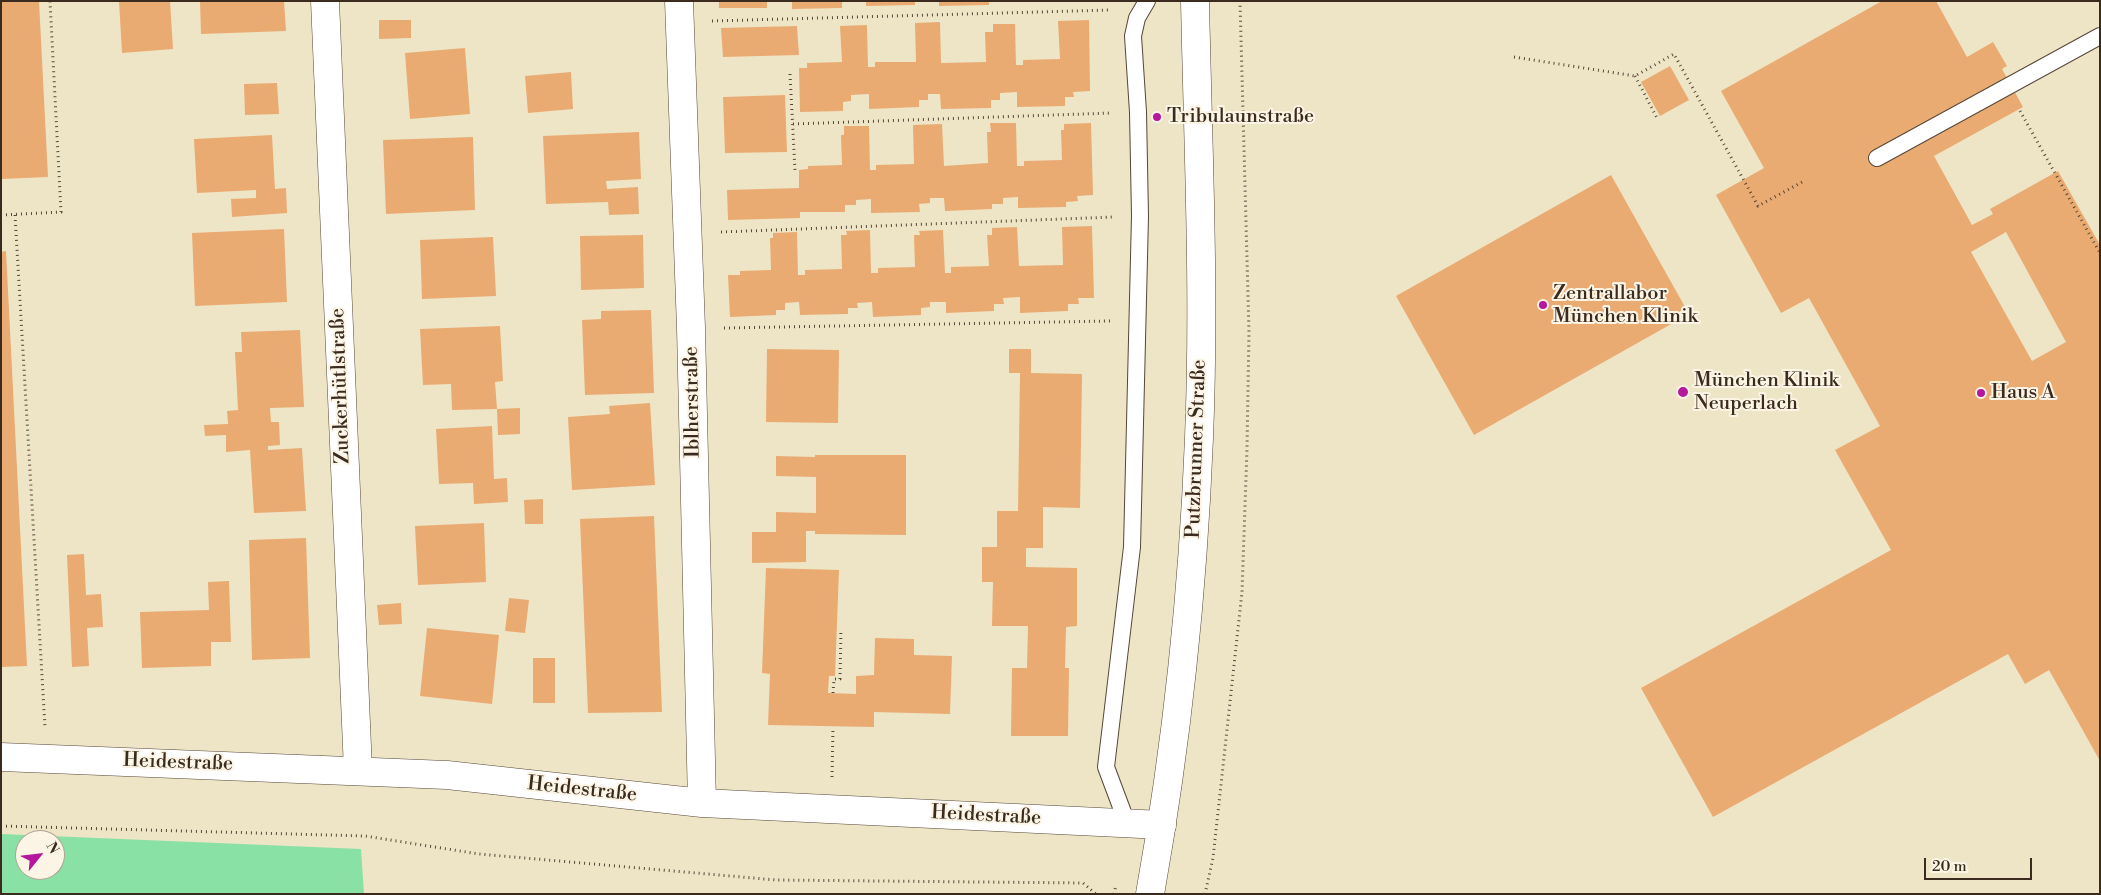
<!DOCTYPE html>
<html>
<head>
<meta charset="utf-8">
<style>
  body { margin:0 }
  #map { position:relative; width:2101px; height:895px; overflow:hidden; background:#eee5c7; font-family:"Libre Bodoni",serif }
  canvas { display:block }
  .frame { position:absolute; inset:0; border:2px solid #3b2a1e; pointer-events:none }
  .north { position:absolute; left:15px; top:830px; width:50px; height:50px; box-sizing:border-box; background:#fcf5e5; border:1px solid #afa495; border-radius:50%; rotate:61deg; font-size:14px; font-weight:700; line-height:20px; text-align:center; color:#3b2a1e }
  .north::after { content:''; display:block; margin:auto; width:18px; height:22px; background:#b5179e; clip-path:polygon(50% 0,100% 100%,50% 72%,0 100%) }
  .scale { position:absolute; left:1924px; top:858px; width:108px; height:22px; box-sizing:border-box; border:2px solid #3b2a1e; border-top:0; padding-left:6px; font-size:15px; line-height:18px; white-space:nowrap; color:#3b2a1e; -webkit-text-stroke:4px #fcf5e5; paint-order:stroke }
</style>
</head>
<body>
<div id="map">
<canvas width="2101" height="895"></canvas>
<div class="frame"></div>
<div class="north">N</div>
<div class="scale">20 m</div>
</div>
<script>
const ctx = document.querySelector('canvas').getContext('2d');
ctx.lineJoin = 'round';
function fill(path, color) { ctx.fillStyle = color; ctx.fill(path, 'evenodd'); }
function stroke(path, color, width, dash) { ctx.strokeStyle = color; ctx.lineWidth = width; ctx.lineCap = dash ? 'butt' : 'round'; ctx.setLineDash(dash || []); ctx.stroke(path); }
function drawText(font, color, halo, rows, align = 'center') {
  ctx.font = font + ' "Libre Bodoni",serif'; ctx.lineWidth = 4; ctx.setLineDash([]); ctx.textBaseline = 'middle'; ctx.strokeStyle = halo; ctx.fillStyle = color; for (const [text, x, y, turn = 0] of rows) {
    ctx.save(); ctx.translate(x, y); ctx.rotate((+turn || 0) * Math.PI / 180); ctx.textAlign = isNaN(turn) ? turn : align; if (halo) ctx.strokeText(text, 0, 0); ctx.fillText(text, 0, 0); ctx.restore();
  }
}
fill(new Path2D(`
  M1 834 361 849 364 894H1ZM25 840H55V870H25Z`), '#8ae1a5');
fill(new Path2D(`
  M1 1H39L48 177 1 179Z
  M119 1H170L173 49 122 53Z
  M200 1H284L286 31 201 34Z
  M719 1H767V8H719Z
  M792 1H842V8L792 9Z
  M866 1H915V5L866 6Z
  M939 1H989V5L939 6Z
  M1882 1H1936L1967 57 1993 42 2007 66 2002 69 2023 107 1934 156 1972 225 1993 214 1990 209 2058 171 2100 245V761L2049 670 2025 684 2008 654 1713 817 1641 688 1891 550 1835 450 1880 426 1809 298 1781 313 1716 195 1764 168 1721 91ZM2006 232 2066 342 2032 361 1971 252Z
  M379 20H411V38L379 39Z
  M1089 20 1090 91 1073 92 1074 97H1065V106L1017 107V92L1000 93V100H991V108L941 109 940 94H928V100H919V107L869 109V94L851 95V101L843 102V111L800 112 799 68H807V63L842 62 840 26 867 25 868 67H875V62H916L915 23 940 22 941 63 986 62 985 32H993V24H1015L1016 65H1023V60L1060 59 1058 21Z
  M797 26 799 55 723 57 721 28Z
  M465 48 470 114 410 119 405 53Z
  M1670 66 1689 100 1660 116 1641 82Z
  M571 72 573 109 528 113 525 76Z
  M277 83 279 114 245 115 244 84Z
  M785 95 787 152 725 153 723 97Z
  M990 123H1016L1017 166H1024V161L1062 160 1061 130H1064V124L1091 123 1093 195 1077 196 1078 201 1066 202V207L1018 208V197L1003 198V204H992V209L945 211 944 198H930V203L919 204 920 212 871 213V199L856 200V205H845V212H800V218L728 220 727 190 799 188V170L808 169V166L842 165 841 135H844V126H869L870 170H876V165L914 164 913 125 942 124 944 166 988 163 987 132H991Z
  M639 132 641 179 606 181 607 189 638 187 639 214 609 215 608 202 546 204 543 136Z
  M272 135 275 189 286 188 287 213 232 217 231 199 256 198V190L197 193 194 139Z
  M473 137 475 210 386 214 383 140Z
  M1611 175 1689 314 1474 435 1396 296Z
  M1092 226 1094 298H1078L1079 304H1068V311L1020 313V297L1003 298 1004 304H994V311L946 313V302H930V307L921 308V315L873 317 872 302 857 303 858 308H848V314L800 315 799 302 785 303V310H776V315L730 317 728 275H740V271L771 270 770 238H773V233L797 232 798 275H805V270L842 269 841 235H847L846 231 870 230 871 273H878V268L915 267 914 235H920L919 231 943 230 945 273H951V267L989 266 987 235H992V228L1017 227 1019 266 1063 265 1062 227Z
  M284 229 287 302 195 306 192 233Z
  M643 235 644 288 581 290 580 236Z
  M493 237 496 296 422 299 420 240Z
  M6 251 27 666 1 667V252Z
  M651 310 654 393 585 395 582 320 601 319V311Z
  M500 326 503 381 495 382 497 409 452 410 451 384 423 385 420 329Z
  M300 330 304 407 270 408 271 422H279L280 445 268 446V450L302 448 306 511 254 513 250 450 226 452V435L205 436 204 425 228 424 227 411 238 410 235 352H242L241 332Z
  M767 349 839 350 838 423 766 422Z
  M1009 349H1031V373L1082 374 1080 508 1043 507V548H1026V567L1077 568V626L1066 627 1065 668H1069L1068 736H1011L1012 668H1027L1028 626H992L993 582H982V547H997V511H1018L1020 373H1009Z
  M650 403 655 485 572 490 568 417 610 414 609 406Z
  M520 408V434L498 435 497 409Z
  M492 426 494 479 507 478 508 502 474 504 473 483 439 484 436 429Z
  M815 455H906V535L815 534V531H806V562L752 563V532H776V512L816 513V477L776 476V456L815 457Z
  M543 499V524H525L524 500Z
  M654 516 662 712 588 713 580 519Z
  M484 523 486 582 418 585 415 526Z
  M306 538 310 658 252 660 249 540Z
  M84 554 86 595 101 594 103 627 87 628 89 666 72 667 67 555Z
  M766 568 839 570 835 676H829L828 693 856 694V676L874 675 875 638 914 639V655L952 656 950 714 874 712V727L768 725 770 674 762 673Z
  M229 581 231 642H211V666L142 668 140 612 209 610 208 582Z
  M509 598 529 600 525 633 505 631Z
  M401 603 402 624 379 625 377 605Z
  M427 628 499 635 492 704 420 696Z
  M533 658H555V703H533Z`), '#e9ab72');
const lane = new Path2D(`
  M1877 158 2100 36
  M1127 823 1106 767 1132 547 1140 216 1138 112 1133 36 1137 18 1147 1`);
const street = new Path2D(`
  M325 1 358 770
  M679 1 691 328 702 803
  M1 757 447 775 702 803 1162 825`);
const secondary = new Path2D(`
  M1150 894C1177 743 1193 591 1199 438 1205 293 1198 146 1195 1`);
stroke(lane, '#564637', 18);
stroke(street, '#564637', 29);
stroke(secondary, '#564637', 29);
stroke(new Path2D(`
  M712 21 1111 10
  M1514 57 1635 76 1674 54 1758 206 1804 181
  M790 74 795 171
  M1635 76 1657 118
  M2020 111 2100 253
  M793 124 1112 113
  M1 215 61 212 50 1
  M15 215 45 727
  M721 232 1114 217
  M724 328 1110 321
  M833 693 834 679H840L841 629
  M832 777 833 727
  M1 826 365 836 479 854 776 880 1083 883 1096 894
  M1114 894 1116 885
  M1205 894 1213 858 1242 592 1247 449 1249 332 1240 1`), '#564637', 3, [1, 4]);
stroke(lane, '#fff', 16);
stroke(street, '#fff', 28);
stroke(secondary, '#fff', 28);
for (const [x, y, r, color] of [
  [1157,117,5,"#b5179e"],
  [1543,305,5,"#b5179e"],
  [1683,392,6,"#b5179e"],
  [1981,393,5,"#b5179e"]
]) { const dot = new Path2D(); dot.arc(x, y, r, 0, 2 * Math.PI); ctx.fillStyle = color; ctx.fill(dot); stroke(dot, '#fcf5e5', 2); }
drawText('20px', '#3b2a1e', '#fcf5e5', [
  ["Tribulaunstraße",1167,117],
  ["Zentrallabor",1553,294],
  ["München Klinik",1553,317],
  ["München Klinik",1694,381],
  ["Neuperlach",1694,404],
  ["Haus A",1991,393]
], 'left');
drawText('20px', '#3b2a1e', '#fcf5e5', [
  ["Zuckerhütlstraße",341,386,-92],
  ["Iblherstraße",693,402,-91],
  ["Putzbrunner Straße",1197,449,-88],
  ["Heidestraße",178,763,2],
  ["Heidestraße",582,790,6],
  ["Heidestraße",986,816,3]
]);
</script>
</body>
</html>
